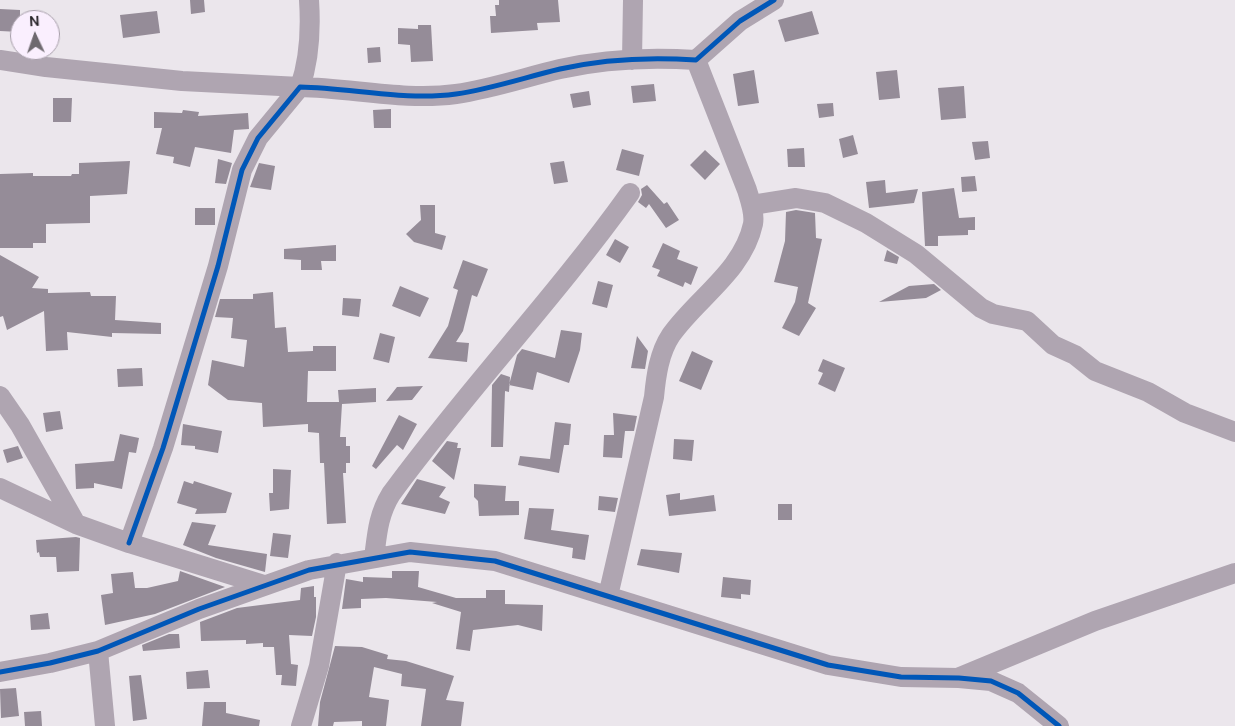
<!DOCTYPE html>
<html>
<head>
<meta charset="utf-8">
<style>
  body { margin:0 }
  #map { position:relative; width:1235px; height:726px; overflow:hidden; background:#ebe6ec; font-family:"DM Sans",sans-serif }
  canvas { display:block }
  .north { position:absolute; left:10px; top:10px; width:50px; height:50px; box-sizing:border-box; background:#faeffe; border:1px solid #a79faa; border-radius:50%; rotate:357deg; font-size:14px; font-weight:700; line-height:20px; text-align:center; color:#2a262b }
  .north::after { content:''; display:block; margin:auto; width:18px; height:22px; background:#6e696f; clip-path:polygon(50% 0,100% 100%,50% 72%,0 100%) }
</style>
</head>
<body>
<div id="map">
<canvas width="1235" height="726"></canvas>
<div class="north">N</div>
</div>
<script>
const ctx = document.querySelector('canvas').getContext('2d');
ctx.lineJoin = 'round';
function fill(path, color) { ctx.fillStyle = color; ctx.fill(path, 'evenodd'); }
function stroke(path, color, width, dash) { ctx.strokeStyle = color; ctx.lineWidth = width; ctx.lineCap = dash ? 'butt' : 'round'; ctx.setLineDash(dash || []); ctx.stroke(path); }
fill(new Path2D(`
  M190 0H204L205 12 191 14Z
  M499 0H558L560 22 537 23 538 30 491 33 490 16H496L495 5H499Z
  M0 9 20 10V32L0 31Z
  M157 11 160 33 123 38 120 15Z
  M812 11 819 34 785 42 778 20Z
  M418 25H431L433 61 411 62 410 45 398 44V28L418 29Z
  M380 47 381 62 368 63 367 48Z
  M754 70 759 103 738 106 733 74Z
  M897 70 900 98 879 100 876 72Z
  M654 84 656 101 633 103 631 86Z
  M964 86 966 118 941 120 938 88Z
  M589 91 591 105 573 108 570 94Z
  M53 98H72L71 122H53Z
  M833 103 834 116 819 118 817 104Z
  M391 109V128H374L373 110Z
  M183 110 199 112 198 116 248 113 249 129 234 130 231 153 195 147 190 167 173 163 174 157 156 154 162 128H154V112L182 113Z
  M853 135 858 154 843 158 839 139Z
  M988 141 990 158 975 160 972 142Z
  M804 148 805 167H788L787 149Z
  M622 149 644 155 639 176 616 170Z
  M705 150 720 164 705 180 690 165Z
  M218 159 232 163 226 184 215 183Z
  M130 161 127 194 90 196V223L46 224V243H33V248H0V174L33 173V176H71L72 174H79V163Z
  M564 161 568 182 554 184 550 163Z
  M259 163 275 166 271 190 250 187Z
  M975 176 977 191 962 192 961 177Z
  M885 180 886 193 918 189 914 203 869 208 866 182Z
  M647 185 664 204 667 202 679 220 666 228 649 204 646 208 638 202 642 195 641 189Z
  M954 188 959 218 975 217V230H968V235L938 236V246H925L922 192Z
  M420 205H435V233L446 236 442 250 414 242 406 234 421 220Z
  M195 208H215V225H195Z
  M796 210 815 213 816 238 822 239 808 303 816 308 799 336 782 328 795 302 798 287 774 282 785 241 786 212Z
  M615 239 629 247 620 263 606 255Z
  M663 243 680 251 677 259 698 267 691 285 685 282 683 287 657 276 660 270 652 267Z
  M336 245V261H321L322 270H301V260L284 259V249Z
  M887 250 899 257 897 264 884 261Z
  M0 255 39 277 32 288 48 289V293L90 292 91 296H116L115 320 161 323V334L112 333V337L67 332 68 350 46 351 44 311 7 330 3 316 0 317Z
  M463 260 488 269 477 297 472 295 463 331 456 342 469 343 467 362 428 358 448 326 458 290 453 288Z
  M598 281 613 285 607 308 592 304Z
  M934 284 941 290 926 298 879 302 909 286Z
  M400 286 429 298 420 317 392 306Z
  M273 292 275 328 286 327 288 352 313 351V346H336V371H308L307 402H339L338 390 376 388V402L342 404 340 437H346V446H350V463H346V473H343L346 523 327 524 324 463H320L319 433 308 432V424L263 427 262 403 228 400 208 385 212 360 244 367 247 340 231 338 233 318 215 317 220 299H253V294Z
  M343 298 361 299 359 317 342 315Z
  M561 330 582 333 580 350 569 383 537 372 533 390 509 385 517 355 522 349 555 358Z
  M380 333 395 337 389 363 373 359Z
  M637 336 648 351 645 369 631 368Z
  M692 351 713 361 701 390 679 381Z
  M823 359 845 368 835 392 818 384 823 373 818 371Z
  M142 368 143 386 118 387 117 369Z
  M501 374 510 377 509 392 505 391 503 447H491L492 385Z
  M423 386 412 400 386 401 397 387Z
  M60 411 63 429 46 432 43 413Z
  M613 413 637 416 634 431H625L622 458 603 457 604 435H614Z
  M399 415 417 424 403 450 397 445 376 469 372 466Z
  M555 422 571 424 569 445H564L559 473 518 465 520 456 550 459Z
  M183 424 222 431 218 453 195 449V446L181 445Z
  M120 434 139 438 136 453 129 452 122 489 94 483V488L76 489 75 464 114 461Z
  M674 439 694 440 692 461 673 459Z
  M447 441 458 443 457 448H461L454 480 432 461Z
  M18 446 23 458 7 463 3 450Z
  M273 469 291 470 289 509 270 511 269 493H273Z
  M417 479 446 487 439 497 450 502 445 514 401 504Z
  M184 481 193 484 194 481 232 493 226 513 195 514 197 509 177 503Z
  M474 484 506 486 505 501H519V515L479 516 478 501 474 497Z
  M680 493V500L714 495 716 511 669 516 666 495Z
  M599 496 618 498 615 512 598 510Z
  M778 504H792V520H778Z
  M529 508 554 509 551 530 589 535 585 560 572 558 573 548 524 539Z
  M192 522 216 525 208 545 267 554 265 572 216 558 183 545Z
  M273 533 291 535 288 558 270 556Z
  M76 537 80 538 79 571 57 572 56 557H40L39 552 37 553 36 540Z
  M641 549 682 553 679 573 637 565Z
  M180 571 225 587 155 614 105 625 101 595 113 593 111 574 133 572 135 588H147L178 581Z
  M392 571H419L418 587 456 598H486V590H505V604L543 605 542 631 518 625 473 630 470 651 456 649 461 612 432 603 437 602 386 598 361 599V608L342 609 346 579 363 582V577L392 578Z
  M723 577 751 580 750 595 741 594V599L721 597Z
  M314 586V597H316V617L312 636 289 635 291 664 298 665 296 686 281 685 282 675H276L274 647H263V643L246 644V640L201 641 200 622 237 608 300 600 301 588Z
  M48 613 50 629 31 630 30 615Z
  M169 634H179L180 648 143 651 142 645Z
  M335 646 362 647 388 655 387 659 406 661 454 676 446 700 464 702 461 726H421L426 689 401 686 402 674 374 667 369 697 389 700 386 726H362V721L334 722 333 726H318L320 702Z
  M208 670 210 688 187 689 186 672Z
  M141 675 147 719 133 721 129 676Z
  M16 688 19 716 1 718 0 689Z
  M204 702H226V713L260 720 259 726H202Z
  M41 711 42 726H25L24 712Z`), '#958c98');
stroke(new Path2D(`
  M0 60 46 67 182 81 300 87C310 58 311 30 309 0
  M632 60 633 0
  M752 205 796 198 825 203 866 223 916 254 981 308 993 314 1027 321 1053 345 1075 355 1095 371 1148 392 1185 413 1235 432
  M0 396 20 425 76 524
  M0 488 76 524 129 543 264 585
  M129 543 163 448 218 266 242 170 258 138 300 87C352 88 405 101 456 94 491 89 526 77 560 69 604 59 652 57 696 60L740 21 774 0
  M374 558C377 535 378 515 391 494 466 391 555 298 630 193
  M608 596 654 397C656 376 659 353 671 335 697 298 743 271 753 224 755 213 750 200 747 190L696 60
  M98 651 105 726
  M0 672 50 663 98 651 199 609 309 570 410 552 495 561 828 665 901 677 959 678 991 681 1018 693 1059 726
  M960 677 1095 621 1235 573
  M301 726 319 666 337 563`), '#afa5b1', 20);
stroke(new Path2D(`
  M129 543 163 448 218 266 242 170 258 138 300 87C352 88 405 101 456 94 491 89 526 77 560 69 604 59 652 57 696 60L740 21 774 0
  M0 672 50 663 98 651 199 609 309 570 410 552 495 561 828 665 901 677 959 678 991 681 1018 693 1059 726`), '#0057b8', 5);
</script>
</body>
</html>
